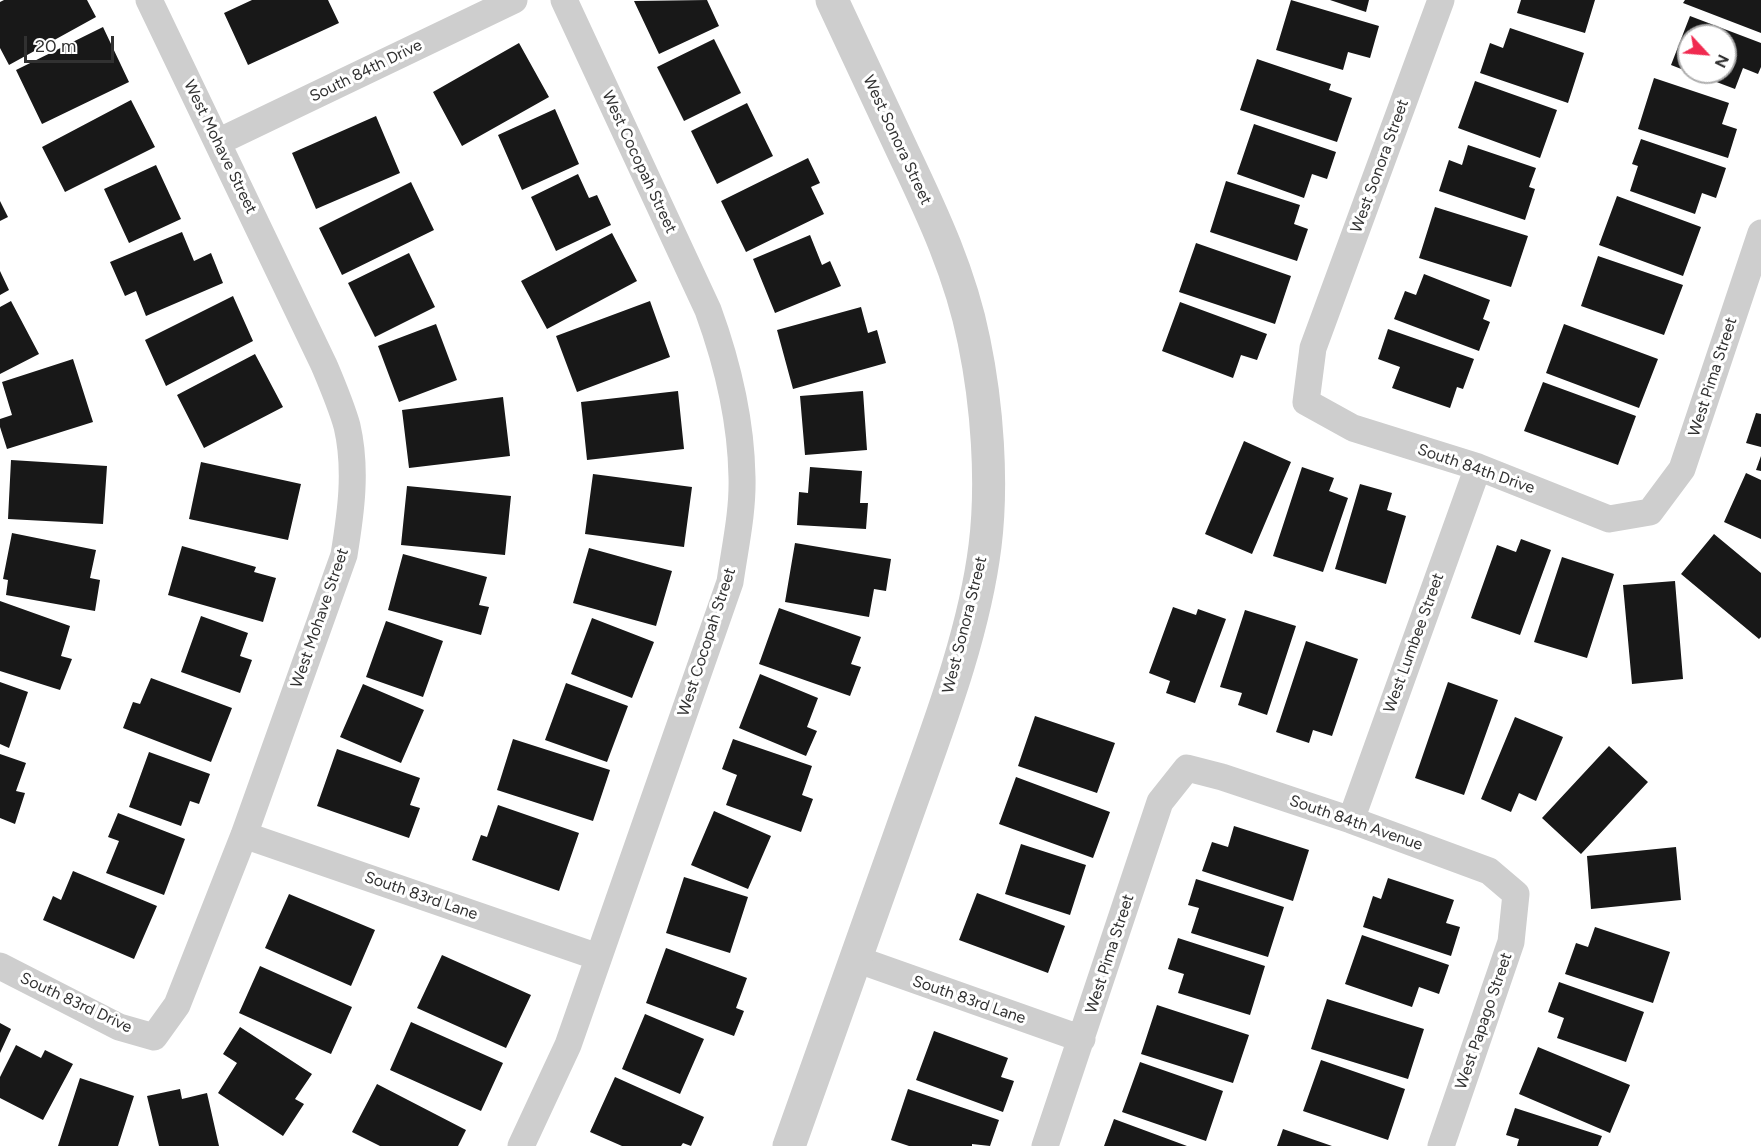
<!DOCTYPE html>
<html>
<head>
<meta charset="utf-8">
<style>
  body { margin:0 }
  #map { position:relative; width:1761px; height:1146px; overflow:hidden; background:#fff; font-family:Figtree,sans-serif }
  canvas { display:block }
  .north { position:absolute; left:1677px; top:24px; width:60px; height:60px; box-sizing:border-box; background:#fff; border:2px solid #adadad; border-radius:50%; rotate:116deg; font-size:16px; font-weight:700; line-height:24px; text-align:center; color:#313131 }
  .north::after { content:''; display:block; margin:auto; width:21px; height:27px; background:#f02a50; clip-path:polygon(50% 0,100% 100%,50% 72%,0 100%) }
  .scale { position:absolute; left:24px; top:36px; width:90px; height:27px; box-sizing:border-box; border:3px solid #313131; border-top:0; padding-left:8px; font-size:18px; line-height:21px; white-space:nowrap; color:#313131; -webkit-text-stroke:4px #fff; paint-order:stroke }
</style>
</head>
<body>
<div id="map">
<canvas width="1761" height="1146"></canvas>
<div class="north">N</div>
<div class="scale">20 m</div>
</div>
<script>
const ctx = document.querySelector('canvas').getContext('2d');
ctx.lineJoin = 'round';
function fill(path, color) { ctx.fillStyle = color; ctx.fill(path, 'evenodd'); }
function stroke(path, color, width, dash) { ctx.strokeStyle = color; ctx.lineWidth = width; ctx.lineCap = dash ? 'butt' : 'round'; ctx.setLineDash(dash || []); ctx.stroke(path); }
function drawText(font, color, halo, rows, align = 'center') {
  ctx.font = font + ' Figtree,sans-serif'; ctx.lineWidth = 6; ctx.setLineDash([]); ctx.textBaseline = 'middle'; ctx.strokeStyle = halo; ctx.fillStyle = color; for (const [text, x, y, turn = 0] of rows) {
    ctx.save(); ctx.translate(x, y); ctx.rotate((+turn || 0) * Math.PI / 180); ctx.textAlign = isNaN(turn) ? turn : align; if (halo) ctx.strokeText(text, 0, 0); ctx.fillText(text, 0, 0); ctx.restore();
  }
}
fill(new Path2D(`
  M4 0H87L96 17 9 65 0 48V2Z
  M252 0H328L339 23 248 65 224 13Z
  M707 0 719 26 659 54 634 1Z
  M1291 0 1379 26 1370 58 1348 52 1343 70 1276 50Z
  M1330 0H1369L1366 12Z
  M1521 0H1595L1585 33 1517 13Z
  M1685 0H1761V33L1683 3Z
  M1690 16 1761 43V67L1758 74 1743 68 1735 89 1690 72H1725V36H1689V72L1671 65Z
  M103 27 129 82 42 124 16 70Z
  M1510 28 1584 53 1568 103 1480 73 1490 43 1503 48Z
  M714 39 741 93 684 121 657 67Z
  M519 43 549 97 462 146 433 92Z
  M1257 59 1331 84 1329 90 1352 98 1337 142 1240 110Z
  M1654 78 1729 103 1722 124 1737 129 1728 158 1638 129Z
  M1475 81 1557 110 1540 158 1458 128Z
  M131 100 155 147 65 192 42 147Z
  M747 103 773 156 717 184 691 131Z
  M555 109 579 164 522 190 498 135Z
  M376 116 400 173 316 209 292 153Z
  M1254 124 1336 152 1327 179 1312 174 1304 198 1237 174Z
  M1641 139 1726 168 1716 198 1702 193 1695 214 1630 191 1638 166 1632 164Z
  M1468 145 1536 168 1529 187 1535 189 1525 220 1439 191 1449 160 1462 165Z
  M808 158 820 183 811 187 824 214 746 252 721 201Z
  M156 165 181 219 129 243 104 189Z
  M578 174 589 198 597 195 611 225 556 251 531 197Z
  M1226 181 1300 205 1294 224 1308 229 1297 261 1210 232Z
  M411 182 434 230 342 275 319 228Z
  M1617 196 1701 227 1683 276 1599 245Z
  M0 201 8 217 0 221Z
  M1435 207 1528 236 1511 287 1419 258Z
  M182 232 194 261 211 253 223 283 146 316 136 291 125 296 110 262Z
  M612 233 637 281 547 329 521 281Z
  M810 235 822 265 830 261 841 286 775 313 753 259Z
  M1196 243 1291 276 1275 324 1179 292Z
  M409 253 435 307 375 337 348 283Z
  M1598 256 1683 285 1664 335 1581 306Z
  M0 271 9 290 0 295Z
  M1424 274 1490 300 1483 319 1490 322 1479 351 1394 319 1405 291 1416 295Z
  M233 296 253 341 166 386 145 340Z
  M11 301 39 354 0 374V307Z
  M650 301 670 357 577 392 556 336Z
  M1180 302 1267 334 1257 360 1241 355 1233 378 1162 351Z
  M861 307 868 333 877 330 886 363 793 389 777 330Z
  M436 324 457 380 399 402 378 346Z
  M1564 324 1658 359 1639 408 1546 373Z
  M1388 329 1474 359 1463 389 1457 387 1450 408 1392 388 1400 367 1378 359Z
  M255 354 283 407 204 448 177 395Z
  M73 359 93 422 7 449 0 427V419L12 415 2 382Z
  M1543 382 1636 416 1618 465 1524 431Z
  M678 391 684 449 587 460 581 402Z
  M863 391 867 450 805 455 800 396Z
  M503 397 510 456 409 468 402 410Z
  M1756 413 1761 414V447L1746 443Z
  M1244 441 1291 462 1252 554 1205 534Z
  M1761 456V471L1756 470Z
  M11 460 107 466 103 524 8 519Z
  M201 462 301 484 288 540 189 519Z
  M810 467 862 471 860 503H868L866 529 797 525 799 492 808 493Z
  M1302 467 1334 478 1329 491 1348 498 1323 572 1273 556Z
  M1746 473 1761 480V539L1724 522Z
  M593 474 692 487 684 547 585 534Z
  M1360 484 1392 493 1387 510 1406 516 1386 584 1335 569Z
  M407 486 511 496 505 555 401 545Z
  M12 533 96 550 90 578 100 580 95 611 6 595 8 580 3 579Z
  M1714 534 1761 573V637L1759 639 1681 574Z
  M1521 539 1551 550 1520 635 1471 618 1497 545 1516 552Z
  M795 543 891 559 886 591 874 589 869 617 785 602Z
  M182 546 256 567 254 572 276 578 263 622 168 595Z
  M589 548 672 571 656 626 573 603Z
  M403 554 487 577 479 605 489 607 481 635 388 610Z
  M1562 557 1614 574 1587 658 1534 642Z
  M1675 581 1683 679 1632 684 1623 585Z
  M0 601 70 626 61 656 72 659 60 690 0 671Z
  M1173 607 1196 615 1198 609 1226 619 1195 703 1166 693 1170 681 1149 673Z
  M779 608 861 637 851 664 861 667 850 696 759 664Z
  M1245 610 1296 626 1267 715 1238 705 1242 693 1220 687Z
  M201 616 248 633 240 656 252 660 240 693 181 672Z
  M592 618 654 642 632 698 571 674Z
  M386 621 443 641 423 697 366 677Z
  M1306 641 1358 659 1332 736 1313 730 1309 743 1276 732Z
  M760 674 818 698 807 727 817 731 806 756 739 728Z
  M151 678 232 708 211 762 123 728 133 702 140 704Z
  M0 682 28 692 9 748 0 744Z
  M1448 682 1498 700 1464 795 1415 778Z
  M566 683 628 706 607 762 545 740Z
  M363 684 424 710 401 763 340 737Z
  M1035 716 1115 743 1097 793 1018 766Z
  M1515 717 1563 737 1536 801 1519 793 1511 812 1481 799Z
  M513 739 610 770 593 821 497 790Z
  M733 739 812 766 802 795 813 799 801 832 726 805 737 775 722 769Z
  M1609 746 1648 782 1581 854 1542 818Z
  M337 749 420 778 410 805 420 808 409 838 317 806Z
  M149 752 210 774 199 804 190 801 181 826 129 807Z
  M0 754 26 763 16 791 25 793 15 824 0 818Z
  M1016 777 1110 812 1093 858 999 824Z
  M498 805 579 833 559 891 472 860 481 835 487 837Z
  M714 811 771 836 748 889 691 865Z
  M118 813 185 839 164 895 106 873 119 841 108 837Z
  M1234 826 1309 850 1293 901 1202 871 1212 842 1228 847Z
  M1021 844 1086 865 1070 915 1005 894Z
  M1676 847 1681 900 1591 909 1587 856Z
  M73 871 157 906 134 959 43 920 53 896 61 900Z
  M684 877 748 897 730 953 666 933Z
  M1388 878 1454 900 1446 923 1460 927 1451 956 1363 927 1373 896 1381 899Z
  M1196 879 1284 907 1268 957 1191 933 1199 908 1188 905Z
  M977 893 1065 926 1048 973 959 940Z
  M289 894 375 930 351 986 265 948Z
  M1595 927 1670 952 1653 1003 1565 974 1576 943 1588 947Z
  M1362 935 1449 965 1439 994 1419 987 1412 1007 1345 984Z
  M1178 938 1265 966 1250 1015 1178 993 1184 974 1168 969Z
  M666 948 747 978 736 1008 744 1011 734 1036 646 1003Z
  M442 955 531 995 506 1048 417 1008Z
  M260 966 352 1007 331 1054 239 1013Z
  M1559 982 1644 1012 1626 1062 1557 1038 1564 1018 1548 1012Z
  M1327 999 1424 1029 1408 1079 1311 1049Z
  M1157 1005 1249 1035 1233 1083 1141 1054Z
  M645 1014 704 1039 680 1094 622 1069Z
  M411 1022 503 1063 481 1111 390 1070Z
  M0 1023 11 1029 0 1053Z
  M240 1027 312 1074 295 1099 304 1104 283 1136 218 1093 237 1063 223 1054Z
  M934 1031 1008 1058 1001 1077 1014 1081 1003 1112 916 1080Z
  M16 1045 41 1058 45 1050 73 1064 43 1120 0 1098V1077Z
  M1538 1047 1630 1085 1610 1133 1519 1094Z
  M1321 1060 1405 1089 1388 1140 1303 1111Z
  M1140 1062 1223 1091 1206 1141 1122 1112Z
  M615 1077 704 1117 691 1146 683 1143 681 1146H622L590 1132Z
  M80 1078 134 1096 118 1146H58Z
  M377 1084 466 1130 458 1146H380L352 1132Z
  M180 1089 182 1099 207 1093 219 1146H159L147 1096Z
  M908 1089 999 1120 990 1146 972 1144V1146H909L891 1140Z
  M1515 1108 1602 1136 1598 1146H1517L1519 1139 1506 1135Z
  M1114 1119 1187 1146H1104Z
  M1283 1129 1332 1146H1277Z`), '#181818');
stroke(new Path2D(`
  M1441 0 1313 348 1306 402 1353 428 1478 467 1609 519 1650 512 1682 469 1761 233
  M218 142 514 0
  M1351 820 1478 467
  M244 835 598 957
  M856 959 1082 1039
  M0 966 119 1027 154 1037 177 1005 244 835 344 555C351 512 357 469 347 426 341 405 332 384 324 365L149 0
  M521 1146 568 1045 730 582C735 547 743 512 742 477 741 420 727 362 708 310L564 0
  M1045 1146 1160 802 1187 768 1222 777 1351 820 1489 871 1516 894 1511 942 1441 1146`), '#cecece', 27);
stroke(new Path2D(`
  M789 1146C826 1043 863 940 899 837 931 745 973 643 985 546 993 482 987 404 974 341 961 275 933 215 904 154 880 103 856 51 832 0`), '#cecece', 33);
drawText('16px', '#313131', '#fff', [
  ["South 84th Drive",366,71,-26],
  ["West Sonora Street",897,140,65],
  ["West Mohave Street",220,147,64],
  ["West Cocopah Street",639,162,65],
  ["West Sonora Street",1380,166,-70],
  ["West Pima Street",1713,377,-72],
  ["South 84th Drive",1476,469,19],
  ["West Mohave Street",320,618,-71],
  ["West Sonora Street",965,625,-76],
  ["West Cocopah Street",707,642,-72],
  ["West Lumbee Street",1414,643,-70],
  ["South 84th Avenue",1356,823,19],
  ["South 83rd Lane",421,896,19],
  ["West Pima Street",1110,954,-72],
  ["South 83rd Lane",969,1000,19],
  ["South 83rd Drive",76,1003,25],
  ["West Papago Street",1484,1021,-71]
]);
</script>
</body>
</html>
